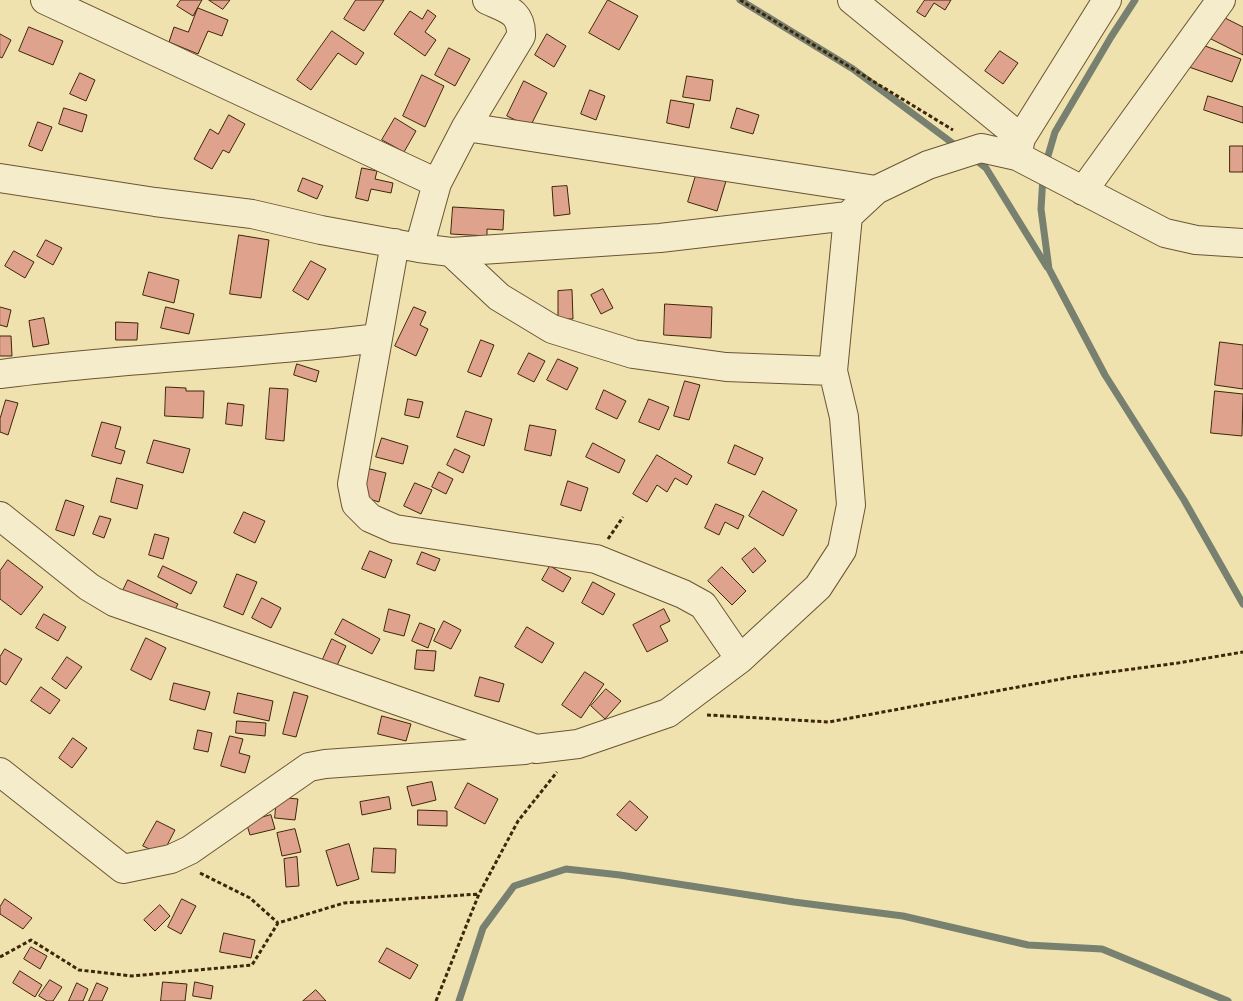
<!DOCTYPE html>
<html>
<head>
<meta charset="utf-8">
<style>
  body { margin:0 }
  canvas { display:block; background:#f0e2af }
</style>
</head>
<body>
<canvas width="1243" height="1001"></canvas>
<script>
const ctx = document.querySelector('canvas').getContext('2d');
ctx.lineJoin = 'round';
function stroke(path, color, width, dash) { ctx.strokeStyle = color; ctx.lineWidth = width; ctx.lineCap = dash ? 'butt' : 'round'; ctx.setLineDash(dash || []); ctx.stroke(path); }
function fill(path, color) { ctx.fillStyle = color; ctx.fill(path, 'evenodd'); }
stroke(new Path2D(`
  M740 0 853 69 959 148
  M972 157 986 168 1047 267
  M1045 166 1055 132 1111 37 1135 0
  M1043 176 1041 209 1049 269 1105 375 1184 500 1243 604
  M459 1001 483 928 514 886 566 869 620 875 794 902 903 916 1028 945 1102 949 1228 1001`), '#788070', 7);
const building = new Path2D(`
  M181 0H202L193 16 177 6Z
  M209 0H230L223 9Z
  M356 0H384L364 31 344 19Z
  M608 0 638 16 619 50 589 33Z
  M925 0H951L945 10 934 3 925 17 917 12Z
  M198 8 228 20 222 36 208 31 198 54 169 42 174 27 188 32Z
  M428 10 436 16 425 32 436 40 425 56 394 34 410 11 422 19Z
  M1219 15 1243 27V55L1207 37Z
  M29 27 63 41 53 65 19 51Z
  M332 31 364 53 356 65 338 53 311 90 297 80Z
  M0 34 11 40 2 58 0 57Z
  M547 34 566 46 554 67 535 55Z
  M1194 42 1241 59 1232 82 1186 66Z
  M449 48 470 59 455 86 435 75Z
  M1000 51 1018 63 1003 84 985 71Z
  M80 73 95 80 86 101 70 94Z
  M422 75 444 86 425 127 403 116Z
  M687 76 713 80 710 101 683 97Z
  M524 81 547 93 530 127 507 116Z
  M590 90 605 96 596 120 581 114Z
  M1208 96 1243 107V123L1204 110Z
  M671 100 694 104 689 128 667 123Z
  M64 108 87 115 82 132 59 124Z
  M737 108 759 115 753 134 731 128Z
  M229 115 245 124 229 153 223 150 212 169 194 159 210 129 218 134Z
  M395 118 416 131 404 152 382 140Z
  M38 122 52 127 42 151 29 146Z
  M1230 146H1243V172H1230Z
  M362 168 377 171 375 179 393 183 391 193 371 189 368 201 356 198Z
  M697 172 726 181 717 211 688 202Z
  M303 178 323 186 317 199 298 191Z
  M567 186 570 214 554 216 552 187Z
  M453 207 504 210 503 230 487 229V236L451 234Z
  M239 235 269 240 261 298 230 294Z
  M46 240 62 248 53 265 37 256Z
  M14 251 34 262 25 278 5 266Z
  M311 261 326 269 308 300 293 291Z
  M149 272 179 280 174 303 143 295Z
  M603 289 613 308 601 314 591 295Z
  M572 290 573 319H558V291Z
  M665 304 712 307 711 338 664 335Z
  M0 307 11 310 7 327 0 325Z
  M166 307 194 314 189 334 161 328Z
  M414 307 426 312 420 325 428 329 416 356 395 346Z
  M44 318 49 344 33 347 29 321Z
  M116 322 138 323 137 340H116Z
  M0 336H11L12 356H0Z
  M481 340 494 345 481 377 468 372Z
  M1220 342 1243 345V389L1215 385Z
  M529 353 545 361 534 382 518 374Z
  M558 359 578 368 567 390 547 380Z
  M297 364 319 371 316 382 294 375Z
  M685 381 700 385 689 420 674 416Z
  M166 387 186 388V391H204L203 418 165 416Z
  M270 388 288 389 284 441 266 439Z
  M604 390 626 401 617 419 596 409Z
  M1215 391 1243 394 1242 436 1211 433Z
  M408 399 423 402 419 418 405 415Z
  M649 399 669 407 659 430 639 422Z
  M6 400 18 403 8 435 0 432V419Z
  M228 403 244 405 242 426 226 424Z
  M466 411 492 419 484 446 457 437Z
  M102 422 121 427 115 448 125 451 121 464 92 456Z
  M530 425 556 430 551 456 525 450Z
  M382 438 408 446 403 464 376 457Z
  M154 440 190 449 183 473 147 463Z
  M593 443 625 460 619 473 586 457Z
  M735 445 763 458 755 475 728 463Z
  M455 449 470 456 463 473 447 465Z
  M657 455 692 476 687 485 675 478 667 492 657 485 647 502 633 494Z
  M366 468 386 473 379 502 359 496Z
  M439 472 453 479 446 494 432 487Z
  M117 478 143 485 137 509 111 502Z
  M568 481 588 488 581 511 561 505Z
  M415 483 432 490 421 514 404 506Z
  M763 491 797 510 783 536 749 516Z
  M66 500 84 506 74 536 56 530Z
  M716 504 744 516 738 529 725 522 719 535 705 528Z
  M244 512 265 521 255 543 234 533Z
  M100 516 111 519 104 538 93 534Z
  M155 534 169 538 163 559 149 555Z
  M755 548 766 561 753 573 742 559Z
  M370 551 392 560 385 578 362 569Z
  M422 552 440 559 435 571 417 564Z
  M8 560 43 587 21 615 0 599V571Z
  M163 566 197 582 191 594 158 577Z
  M550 566 571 578 563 592 542 580Z
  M722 567 746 591 732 605 708 581Z
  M237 574 257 582 243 615 224 607Z
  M128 580 178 604 170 619 121 595Z
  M593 582 615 594 603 615 582 603Z
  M262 598 281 608 271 628 252 618Z
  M389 609 410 615 404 636 384 631Z
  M664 609 670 621 660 626 668 641 647 652 633 625Z
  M44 614 66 627 58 641 36 628Z
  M343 619 380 639 372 654 335 634Z
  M444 621 461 630 451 649 434 641Z
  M420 623 435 629 428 648 412 641Z
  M527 627 554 643 542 663 515 647Z
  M146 638 166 648 151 680 131 670Z
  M332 639 346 646 333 674 319 668Z
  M5 649 22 659 6 685 0 681V657Z
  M417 650 436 651 434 671 415 669Z
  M67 657 82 667 66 689 52 679Z
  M585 672 604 684 581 718 562 705Z
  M480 677 504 684 499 702 475 696Z
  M174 683 210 692 205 710 170 700Z
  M41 687 60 700 50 714 31 701Z
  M606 689 621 701 605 719 591 706Z
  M294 692 308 696 296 737 283 734Z
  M238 693 273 701 269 721 234 713Z
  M382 716 411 724 406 741 378 734Z
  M237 721 266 723 265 736 236 733Z
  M198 730 212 733 208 752 194 749Z
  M230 736 243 739 239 753 250 756 245 773 221 766Z
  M73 738 87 748 72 768 59 758Z
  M432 782 436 800 412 806 407 787Z
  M468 783 498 799 485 824 455 808Z
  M277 797 298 799 295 820 275 818Z
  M389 797 391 809 362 815 360 802Z
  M630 801 648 817 636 831 617 815Z
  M418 810 447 811V826L418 825Z
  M271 815 275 829 250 835 246 822Z
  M157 821 175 830 162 855 143 846Z
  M295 829 301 852 282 856 277 833Z
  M349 844 359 879 337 886 326 851Z
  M374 848 396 849 395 873 372 872Z
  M297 857 299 886 286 887 284 859Z
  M5 899 32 918 23 929 0 914V907Z
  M182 899 196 906 181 934 168 927Z
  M160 905 170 916 155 931 144 920Z
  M224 933 255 940 251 958 220 952Z
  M31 947 47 956 40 969 24 959Z
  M387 948 418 965 410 979 379 962Z
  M20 971 42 985 35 997 13 983Z
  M50 980 62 987 53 1001H47L39 996Z
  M163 982 187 984 185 1001H161Z
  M195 982 213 986 211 999 193 996Z
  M77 983 88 989 83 1001H69Z
  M97 983 108 988 102 1001H89Z
  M316 990 326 1001H303Z`);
fill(building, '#dfa28c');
stroke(building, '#3e2609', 1);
const minor = new Path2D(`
  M45 0 437 183
  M852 0 1021 138
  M466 127 876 190
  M1017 156 1021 138 1107 0
  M0 178 155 202 252 214 321 230 419 248 451 252 660 238 848 216 876 190 928 165 981 148 1017 156 1165 233 1196 240 1243 243
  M1083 191 1221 0
  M395 243 352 484 356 504 370 518 395 529 596 559 683 594 703 605 740 659
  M419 248 437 183 466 127 521 36C522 11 506 9 487 0
  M451 252 499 297 552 329 633 354 726 367 833 371
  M0 374C126 358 252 354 378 338
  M0 516 89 587 114 602 536 749 578 744 668 713 740 659 818 587 842 550 851 505 844 417 833 371 848 216
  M0 772 123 869 171 859 190 850 309 767 325 764 525 750`);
stroke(minor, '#6a5532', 30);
stroke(new Path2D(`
  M740 0 953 130
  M608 539 623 517
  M707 715 829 722 1072 677 1178 663 1243 652
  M200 873 250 898 278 923
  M0 957 31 940 79 970 132 976 252 965 278 923 344 903 479 894
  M436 1001 479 894 518 821 557 772`), '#3e2609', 3, [4, 2.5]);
stroke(minor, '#f5eccb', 28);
</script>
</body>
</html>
